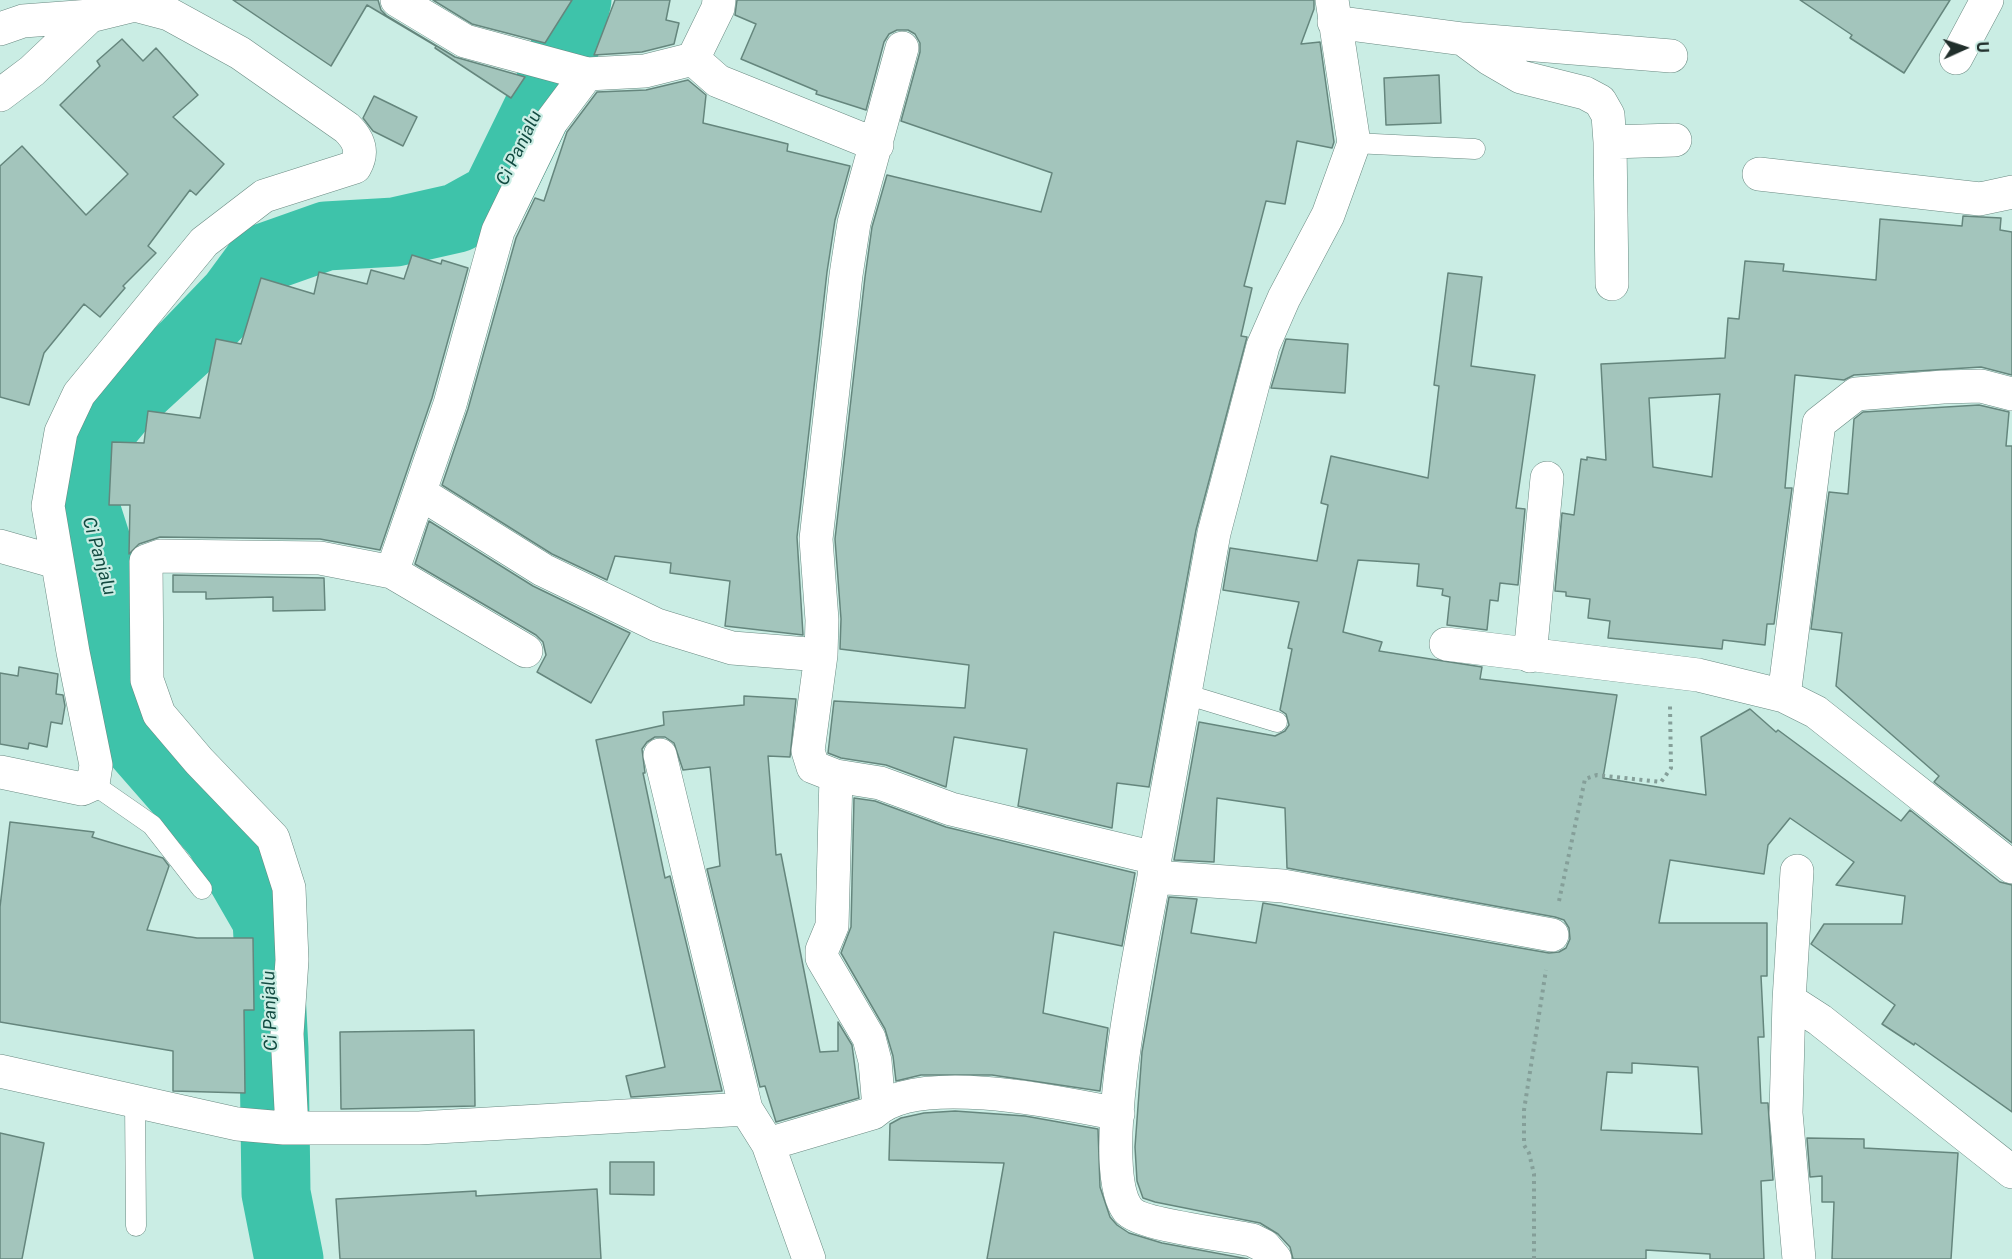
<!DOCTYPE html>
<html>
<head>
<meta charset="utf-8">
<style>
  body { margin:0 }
  #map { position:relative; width:2012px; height:1259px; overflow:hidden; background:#caede4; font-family:"Public Sans",sans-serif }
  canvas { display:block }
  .north { position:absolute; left:1934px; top:18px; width:60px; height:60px; -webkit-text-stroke:4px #caede4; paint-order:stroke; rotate:87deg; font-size:16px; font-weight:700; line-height:24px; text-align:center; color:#212f2c }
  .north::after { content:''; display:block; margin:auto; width:21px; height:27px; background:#212f2c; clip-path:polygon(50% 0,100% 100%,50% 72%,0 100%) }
</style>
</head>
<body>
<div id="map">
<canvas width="2012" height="1259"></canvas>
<div class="north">U</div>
</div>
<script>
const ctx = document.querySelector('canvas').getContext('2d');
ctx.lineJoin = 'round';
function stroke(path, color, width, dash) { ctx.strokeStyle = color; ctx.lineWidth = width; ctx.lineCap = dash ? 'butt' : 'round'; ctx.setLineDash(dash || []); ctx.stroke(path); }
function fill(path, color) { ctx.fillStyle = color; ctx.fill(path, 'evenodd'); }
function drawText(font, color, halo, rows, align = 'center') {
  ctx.font = font + ' "Public Sans",sans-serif'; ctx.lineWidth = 4.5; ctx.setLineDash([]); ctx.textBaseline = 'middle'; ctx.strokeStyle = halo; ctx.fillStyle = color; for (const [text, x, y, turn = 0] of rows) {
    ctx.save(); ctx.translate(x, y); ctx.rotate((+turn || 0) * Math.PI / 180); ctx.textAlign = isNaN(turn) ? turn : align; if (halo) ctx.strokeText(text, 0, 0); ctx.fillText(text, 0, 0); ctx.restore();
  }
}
stroke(new Path2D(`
  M289 1259 276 1193 274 1049 267 920 218 835 133 738 111 588 85 507 94 439 124 403 186 346 233 297 261 259 326 236 395 232 457 218 495 197 561 62 577 0`), '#3ec3aa', 69);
const building = new Path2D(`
  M233 0H378L381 10 387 16 455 57 525 77 511 98 435 48 436 46 367 5 331 66Z
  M433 0H572L545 43 472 24Z
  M615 0H670L666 20 679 23 674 44 642 52 594 55Z
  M737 0H1314V9L1301 44 1320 42 1334 142 1332 148 1297 141 1285 204 1266 201 1244 286 1252 288 1241 336 1247 337 1196 530 1149 787 1117 783 1112 828 1018 806 1027 749 954 737 946 787 886 765 841 758 828 753 834 701 965 708 969 665 840 649 841 619 835 539 865 277 872 227 887 175 1041 212 1052 173 901 121 920 52V43L915 34 908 30H897L889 34 884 42 866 110 816 94 817 91 741 59 756 24 735 15Z
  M1800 0H1950L1904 73 1850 38 1852 35Z
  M122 39 143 61 156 48 198 95 173 117 224 164 196 195 190 190 148 246 156 253 123 286 125 288 100 317 84 304 44 353 29 405 0 397V166L22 146 86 215 128 174 60 105 100 66 97 61Z
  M1439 75 1441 123 1386 125 1384 78Z
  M688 80 706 95 703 123 788 144 787 151 850 166 835 220 827 272 797 537 803 635 725 626 730 581 670 573 671 563 615 556 607 580 552 554 442 485 468 409 516 238 535 198 544 201 567 132 597 92 646 90Z
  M374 96 417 117 403 146 373 131 363 118Z
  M1963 216 2001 218 2000 230 2012 232V375L1981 367 1854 375 1844 380 1795 375 1785 488H1792L1774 624H1767L1765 645 1723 640 1722 649 1608 638 1610 621 1588 618 1590 599 1566 596V592L1555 591 1562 513 1574 515 1581 459 1587 460V457L1606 460 1601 364 1725 358 1728 318 1739 319 1745 261 1784 264 1783 271 1876 280 1880 219 1962 226ZM1720 394 1712 477 1653 467 1649 398Z
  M412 255 441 264 442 260 468 268 432 398 380 550 320 539 160 537 139 544 129 554 130 505H109L112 442 144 443 148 411 200 418 216 339 241 344 261 278 314 294 319 272 367 284 371 270 404 279Z
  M1448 273 1482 277 1471 366 1535 375 1516 508 1525 509 1518 585 1500 583 1498 601 1490 600 1487 630 1447 625 1450 597 1442 595 1443 589 1417 586 1419 564 1358 560 1343 632 1382 642 1379 651 1482 667 1480 679 1617 695 1603 778 1706 795 1701 737 1750 709 1776 732 1778 730 1901 821 1910 810 2000 882 2012 885V1112L1915 1043 1914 1045 1882 1024 1895 1005 1811 944 1824 924H1902L1905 896 1836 885 1854 862 1790 818 1768 845 1764 874 1670 860 1659 923H1767V976H1761L1764 1037H1758L1761 1103H1768L1773 1180 1761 1181 1764 1259H1710V1254L1646 1250V1259H1293L1290 1247 1278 1234 1260 1223 1155 1202 1143 1198 1137 1181 1135 1147 1142 1052 1169 897 1197 899 1191 933 1256 943 1263 903 1549 953 1559 952 1566 948 1570 939 1569 928 1564 920 1555 917 1287 868 1285 808 1217 798 1214 862 1174 860 1199 722 1275 736 1285 731 1289 725 1286 714 1280 710 1292 649 1288 648 1299 602 1223 590 1230 548 1317 561 1328 505 1321 503 1331 456 1428 478 1439 386 1434 385ZM1632 1063 1698 1067 1702 1134 1601 1130 1607 1072 1632 1073Z
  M1286 339 1348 344 1345 393 1271 388Z
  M1979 405 2009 412 2006 446H2012V843L1934 782 1939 776 1836 686 1842 633 1811 629 1829 492 1848 494 1854 419 1863 412Z
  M429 521 533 586 630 633 591 703 537 672 546 655 543 642 536 635 415 564Z
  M173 575 324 578 325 610 273 611V597L206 599V592H173Z
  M19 667 58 674 56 694 63 695 65 706 62 724 51 722 47 747 29 743 28 749 0 744V673L18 676Z
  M744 696 796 699 790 757 768 756 776 855 781 854 820 1052 838 1051V1022L852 1045 859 1098 776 1122 765 1086 760 1087 707 869 720 866 710 767 683 770 674 743 665 737H655L647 742 642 749 645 773H643L665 878 670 876 722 1091 631 1097 626 1076 665 1067 596 740 664 725 663 712 744 705Z
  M854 798 875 801 946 827 1135 873 1122 946 1054 932 1043 1013 1108 1028 1100 1091 992 1075H921L896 1081 893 1056 885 1029 841 953 851 927Z
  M10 822 94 832 92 837 163 858 169 866 147 930 197 938H253L254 1010H244L245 1093 173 1091V1051L0 1022V907Z
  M474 1030 475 1106 341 1109 340 1032Z
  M955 1111 1025 1116 1098 1129 1100 1187 1110 1217 1117 1225 1129 1233 1162 1243 1248 1259H987L1004 1163 889 1160 890 1124 901 1118 924 1113Z
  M0 1133 44 1143 22 1259H0Z
  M1807 1138 1864 1139V1148L1958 1153 1951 1259H1832L1834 1202H1822V1176L1810 1177Z
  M610 1162H654V1195L610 1194Z
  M597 1189 601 1259H340L336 1199 476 1191V1196Z`);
fill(building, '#a3c5bc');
stroke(building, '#65867d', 1.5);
const lane = new Path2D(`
  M1354 143 1475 149
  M1185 694 1277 722
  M93 784 152 825 202 889
  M135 1100 136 1226`);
const street = new Path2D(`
  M397 0 465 41 587 74 645 71 693 59 718 8 719 0
  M1332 0 1354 143 1328 215 1284 298 1263 346 1214 533 1155 858 1154 877 1283 886 1552 935
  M1334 22 1463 39 1490 59 1521 77 1585 93 1600 101 1608 115 1610 142 1612 284
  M0 29 23 21 90 16
  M1463 39 1671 56
  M902 48 854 223 846 275 816 539 822 620 821 655 808 751 813 767 836 776 880 783 951 809 1155 858
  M1956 58 1987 0
  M693 59 718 81 877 145
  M0 95 32 71 90 16 135 5 169 14 240 53 347 128C359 140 364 151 355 167L264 196 204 242 79 394 61 432 48 506 73 652 96 765 93 784 82 789 0 772
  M1610 142 1675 140
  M1759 174 1980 199 2012 192
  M420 493 543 570 657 625 732 648 821 655
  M0 546 56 562
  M392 572 526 651
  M1446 644 1698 675 1784 696 1816 712 2012 867
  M1530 656 1547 478
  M1784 696 1819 423 1856 394 1943 387 1981 386 2012 394
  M660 755 746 1109
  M836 776 832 926 822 950V958L869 1038 875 1061 879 1108
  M1154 877C1143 939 1093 1165 1128 1210 1140 1225 1229 1235 1252 1240L1264 1246 1275 1259
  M1789 1000 1797 871
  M0 1071 237 1124 284 1128H419L746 1109 768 1144 809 1259
  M292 1128 287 1034 292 960 289 888 273 838 199 761 159 714 147 680 146 561 160 556 320 558 392 572 450 404 498 231 551 122 587 74
  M768 1144 873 1113C916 1071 1063 1103 1118 1114
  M1799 1259 1786 1113 1789 1000 1820 1020 2012 1172`);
stroke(lane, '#6a8a82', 21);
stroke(street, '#6a8a82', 34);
stroke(new Path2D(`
  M1559 901 1585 779 1597 775 1661 782 1671 768 1670 706
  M1534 1259V1174L1529 1153 1524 1145V1110L1546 970`), '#859f99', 4, [3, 4.5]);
stroke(lane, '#fff', 20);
stroke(street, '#fff', 33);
drawText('italic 18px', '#124a40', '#caede4', [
  ["Ci Panjalu",519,148,-64],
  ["Ci Panjalu",99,556,74],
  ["Ci Panjalu",270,1011,-92]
]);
</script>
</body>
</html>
